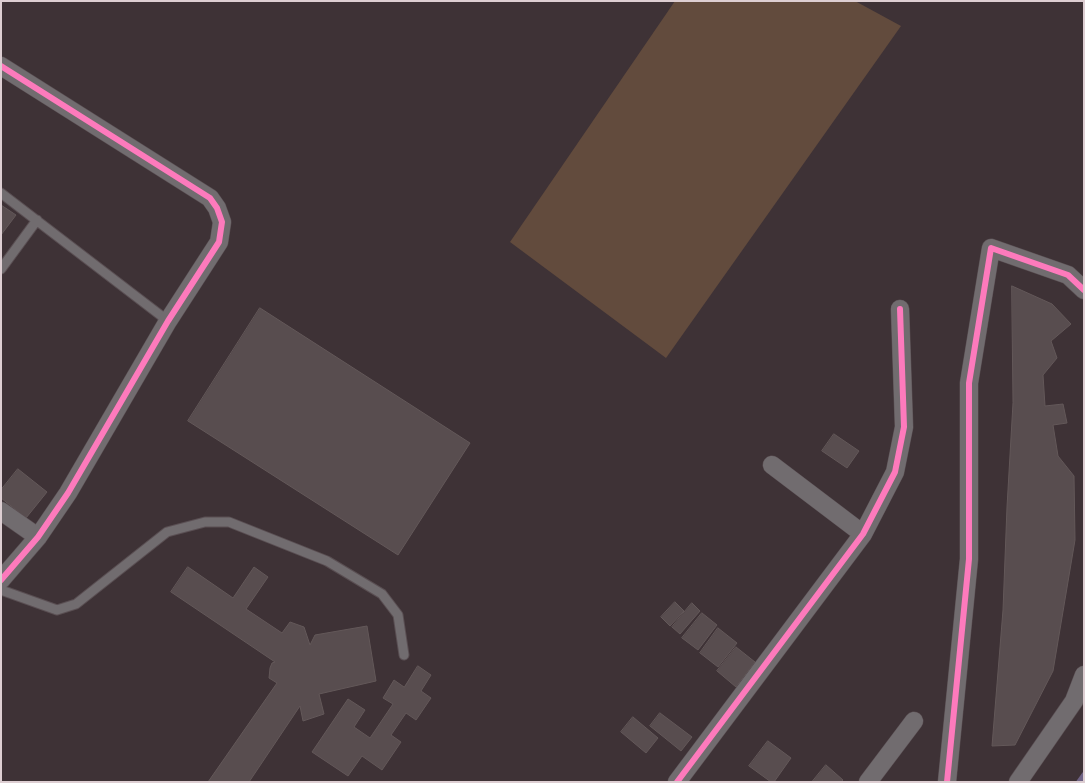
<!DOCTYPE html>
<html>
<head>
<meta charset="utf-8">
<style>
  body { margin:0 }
  #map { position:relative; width:1085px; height:783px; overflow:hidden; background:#3e3236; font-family:Commissioner,sans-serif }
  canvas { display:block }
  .frame { position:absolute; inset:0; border:2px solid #ddced2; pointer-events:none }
</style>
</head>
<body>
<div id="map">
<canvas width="1085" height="783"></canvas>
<div class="frame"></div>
</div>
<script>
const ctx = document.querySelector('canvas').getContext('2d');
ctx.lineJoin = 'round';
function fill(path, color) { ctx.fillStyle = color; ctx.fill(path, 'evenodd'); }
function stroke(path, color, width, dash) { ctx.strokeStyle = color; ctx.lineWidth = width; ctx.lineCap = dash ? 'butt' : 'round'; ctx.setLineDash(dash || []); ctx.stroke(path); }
fill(new Path2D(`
  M675 1H855L901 26 666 358 510 242Z`), '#624b3d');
stroke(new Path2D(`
  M1079 782 1084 775`), '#6f6385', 5.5);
const building = new Path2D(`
  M1 205 16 215 1 235Z
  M1012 286 1052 304 1071 324 1051 341 1057 358 1043 375 1045 406 1063 404 1067 423 1053 425 1058 456 1074 476 1075 540 1053 671 1015 745 992 746 1003 610 1007 507 1013 403Z
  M260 308 470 443 398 555 188 421Z
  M834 434 859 451 847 468 822 451Z
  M18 469 47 492 26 518 1 498V490Z
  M188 567 233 598 254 567 268 577 246 609 282 633 290 622 304 627 310 645 315 635 367 626 376 681 319 694 324 714 303 721 300 706 249 782H208L277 683 269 678 270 668 272 663 275 662 171 592Z
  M675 602 684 611 670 626 661 617Z
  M692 603 700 611 680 634 672 627Z
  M702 613 717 625 698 650 682 638Z
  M718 628 737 643 718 667 700 653Z
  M736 647 755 662 736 687 717 671Z
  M418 666 431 675 421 691 431 698 416 720 406 713 391 735 401 742 382 770 362 756 348 776 312 752 348 699 365 710 354 727 370 738 393 704 383 698 394 680 404 687Z
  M660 713 692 737 681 751 650 726Z
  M633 717 658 738 646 753 621 732Z
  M768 741 791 758 774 782H771L749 766Z
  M826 765 843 780 841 782H812Z`);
fill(building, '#584d4f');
stroke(building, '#635859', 1);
const lane = new Path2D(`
  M1 193 168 321
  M1 269 37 220
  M1 590 57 610 76 604 167 532 205 522H229L327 561 382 594 398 615 404 655`);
const street = new Path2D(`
  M1 66 210 198 217 208 222 222 219 242 168 321 68 493 38 537 1 580
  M772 465 863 534
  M1 511 38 537
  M677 782 863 534 895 472 904 427 900 309
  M868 782 914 721
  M947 782 969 559V383L991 248 1068 275 1084 290
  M1018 782 1074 701 1084 675`);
stroke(lane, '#5a4f53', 11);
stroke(street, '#5a4f53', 19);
stroke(lane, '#716c6f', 9);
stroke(street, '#716c6f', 18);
stroke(new Path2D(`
  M1 66 210 198 217 208 222 222 219 242 168 321 68 493 38 537 1 580
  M677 782 863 534 895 472 904 427 900 309
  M947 782 969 559V383L991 248 1068 275 1084 290`), '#fd7abc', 6);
</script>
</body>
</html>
